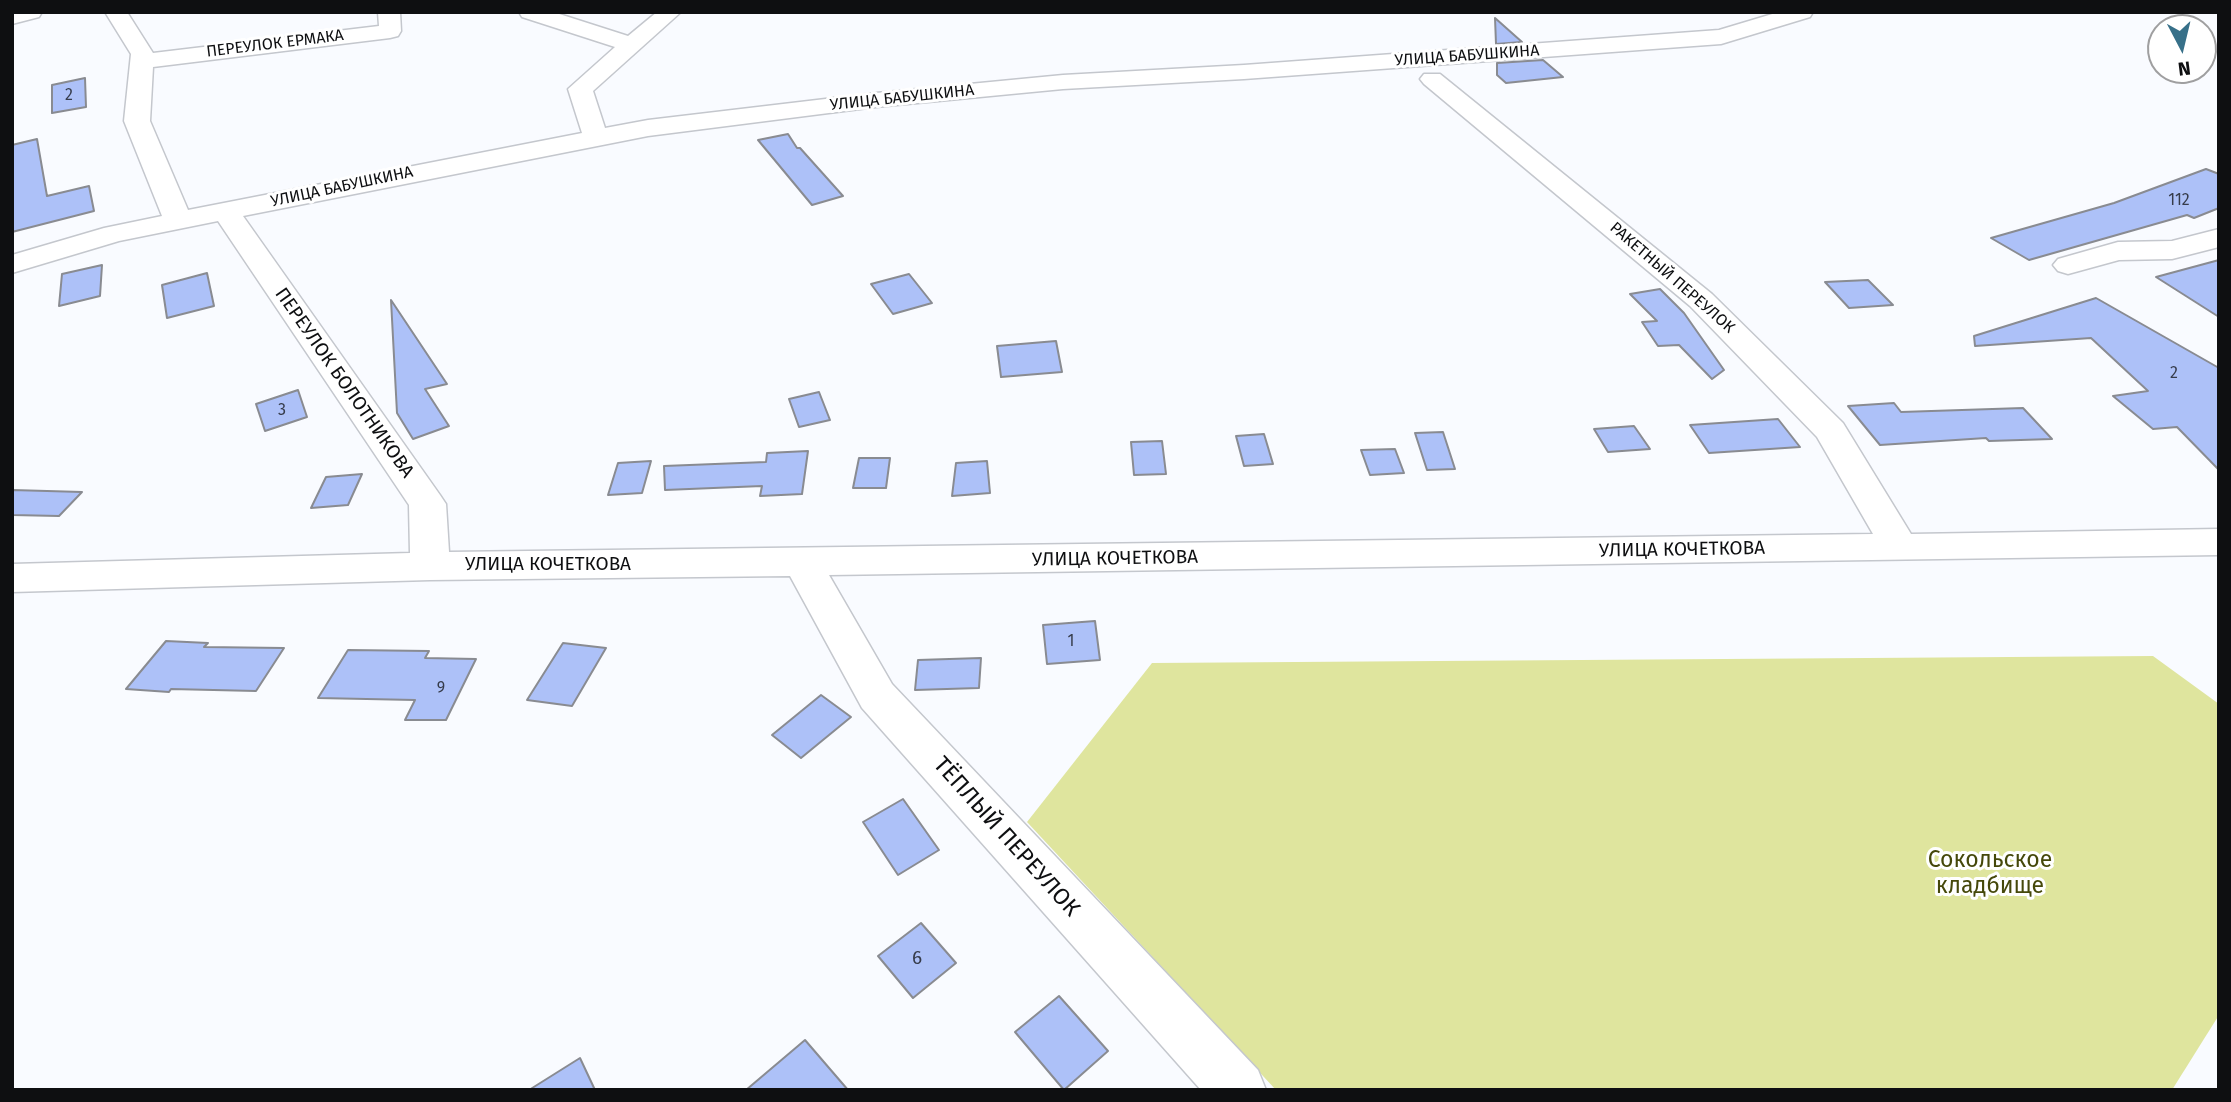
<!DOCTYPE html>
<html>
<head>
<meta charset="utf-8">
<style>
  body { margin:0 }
  #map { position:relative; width:2231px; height:1102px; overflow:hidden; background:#f9fbff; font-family:"Fira Sans",sans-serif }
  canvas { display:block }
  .frame { position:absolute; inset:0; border:14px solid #0e0f11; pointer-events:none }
  .north { position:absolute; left:2147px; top:14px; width:70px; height:70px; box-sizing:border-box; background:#fff; border:2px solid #9f9fa0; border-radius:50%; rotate:173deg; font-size:19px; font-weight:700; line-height:28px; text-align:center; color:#0e0f11 }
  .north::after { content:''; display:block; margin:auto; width:24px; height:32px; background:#377089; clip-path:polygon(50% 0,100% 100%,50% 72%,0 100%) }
</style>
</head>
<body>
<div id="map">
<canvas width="2231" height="1102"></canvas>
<div class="frame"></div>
<div class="north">N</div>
</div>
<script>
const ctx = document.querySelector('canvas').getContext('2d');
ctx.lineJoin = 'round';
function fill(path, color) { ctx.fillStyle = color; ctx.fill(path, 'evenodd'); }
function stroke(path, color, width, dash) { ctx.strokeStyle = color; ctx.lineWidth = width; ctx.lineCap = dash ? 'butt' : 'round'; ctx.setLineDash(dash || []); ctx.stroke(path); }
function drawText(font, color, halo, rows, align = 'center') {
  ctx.font = font + ' "Fira Sans",sans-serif'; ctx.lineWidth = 6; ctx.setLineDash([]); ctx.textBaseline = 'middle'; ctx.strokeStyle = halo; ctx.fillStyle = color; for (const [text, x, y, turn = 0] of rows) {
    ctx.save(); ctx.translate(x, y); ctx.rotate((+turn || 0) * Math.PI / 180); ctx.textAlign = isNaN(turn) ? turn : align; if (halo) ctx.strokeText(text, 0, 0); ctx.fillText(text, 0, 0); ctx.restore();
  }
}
fill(new Path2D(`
  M2153 656 2219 704V1015L2172 1090H1276L1027 822 1152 663Z`), '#dfe59e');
const building = new Path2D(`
  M1495 18 1522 42 1496 44Z
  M1543 60 1563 77 1506 83 1497 75V63Z
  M85 78 86 107 52 113V85Z
  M788 134 797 148H800L843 196 812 205 758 140Z
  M37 139 47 196 89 186 94 211 12 232V145Z
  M2206 169 2219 174V208L2194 218 2187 215 2029 260 1991 238 2114 203Z
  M2219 260V317L2156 277Z
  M102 265 100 296 59 306 62 274Z
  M207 273 214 306 167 318 162 285Z
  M909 274 932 303 893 314 871 284Z
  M1868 280 1893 305 1849 308 1825 282Z
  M1660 289 1684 313 1724 370 1712 379 1679 345 1658 346 1642 322 1657 321 1630 294Z
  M2096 298 2219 368V470L2177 427 2153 429 2113 396 2148 391 2091 338 1975 346 1974 336Z
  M391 300 447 384 425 389 449 426 413 439 397 413Z
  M1056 341 1062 372 1001 377 997 346Z
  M298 390 307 417 265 431 256 404Z
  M819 392 830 420 799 427 789 399Z
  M1894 403 1901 412 2023 408 2052 439 1989 441 1986 438 1880 445 1848 406Z
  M1778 419 1800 447 1709 453 1690 425Z
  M1634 426 1650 449 1608 452 1594 429Z
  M1443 432 1455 469 1427 470 1415 433Z
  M1264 434 1273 464 1244 466 1236 436Z
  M1162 441 1166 474 1134 475 1131 442Z
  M1395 449 1404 473 1370 475 1361 450Z
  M808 451 802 494 760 496 762 486 665 490 664 466 766 462 767 453Z
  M859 458H890L886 488H853Z
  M651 461 642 493 608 495 618 463Z
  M987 461 990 493 952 496 956 463Z
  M362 474 348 505 311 508 326 477Z
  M12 490 82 492 59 516 12 515Z
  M1095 621 1100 660 1047 664 1043 625Z
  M166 641 208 643 204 647 284 648 256 691 171 689 169 692 126 689Z
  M563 643 606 648 572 706 527 700Z
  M348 650 429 651 425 658 476 659 446 720H405L415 700 318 698Z
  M981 658 979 688 915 690 918 660Z
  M821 695 851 717 801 758 772 735Z
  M903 799 939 850 898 875 863 822Z
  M921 923 956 963 913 998 878 956Z
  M1059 996 1108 1051 1064 1090 1015 1032Z
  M805 1040 848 1090H746Z
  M580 1058 595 1090H529Z`);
fill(building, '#adc1f8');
stroke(building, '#898b91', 2);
const minor = new Path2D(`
  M12 12H42L39 17 12 24Z
  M105 12H127L153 53 379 26 378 12H400L401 31 398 36 390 38 153 67 150 121 188 210 582 133 568 89 615 47 522 17 519 12H553L628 36 657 12H681L593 91 605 128 648 120 876 93 1063 75 1244 65 1719 30 1779 12H1813L1810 17 1721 44 1244 79 1063 89 876 107 648 136 243 216 440 495 446 504 449 552 1873 534 1817 437 1690 306 1424 84 1420 79 1424 74H1440L1712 294 1843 423 1911 534 2219 529V555L829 575 892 684 1258 1070 1266 1090H1201L862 708 790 576 430 580 12 592V564L410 553 409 505 218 221 119 241 12 273V255L104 228 162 216 124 121 131 54Z
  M2219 229V247L2172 259 2119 260 2068 274 2058 271 2053 265 2058 259 2118 242 2172 241Z`);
stroke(minor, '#c4c7cd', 3);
fill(minor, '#fff');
drawText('16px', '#0e0f11', '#fff', [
  ["ПЕРЕУЛОК ЕРМАКА",275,44,-7],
  ["УЛИЦА БАБУШКИНА",1467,56,-4],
  ["УЛИЦА БАБУШКИНА",902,98,-6],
  ["УЛИЦА БАБУШКИНА",342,187,-12],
  ["РАКЕТНЫЙ ПЕРЕУЛОК",1672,278,41]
]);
drawText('16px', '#363c4b', null, [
  ["2",69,96],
  ["112",2179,201],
  ["2",2174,374],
  ["3",282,411],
  ["1",1071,642],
  ["9",441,689]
]);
drawText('19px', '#0e0f11', '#fff', [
  ["ПЕРЕУЛОК БОЛОТНИКОВА",344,383,55],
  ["УЛИЦА КОЧЕТКОВА",1682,550,-1],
  ["УЛИЦА КОЧЕТКОВА",1115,559,-1],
  ["УЛИЦА КОЧЕТКОВА",548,565]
]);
drawText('19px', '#363c4b', null, [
  ["6",917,959]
]);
drawText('23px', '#0e0f11', '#fff', [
  ["ТЁПЛЫЙ ПЕРЕУЛОК",1006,837,48]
]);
drawText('23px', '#45480a', '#fff', [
  ["Сокольское",1990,861],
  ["кладбище",1990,887]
]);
</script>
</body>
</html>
